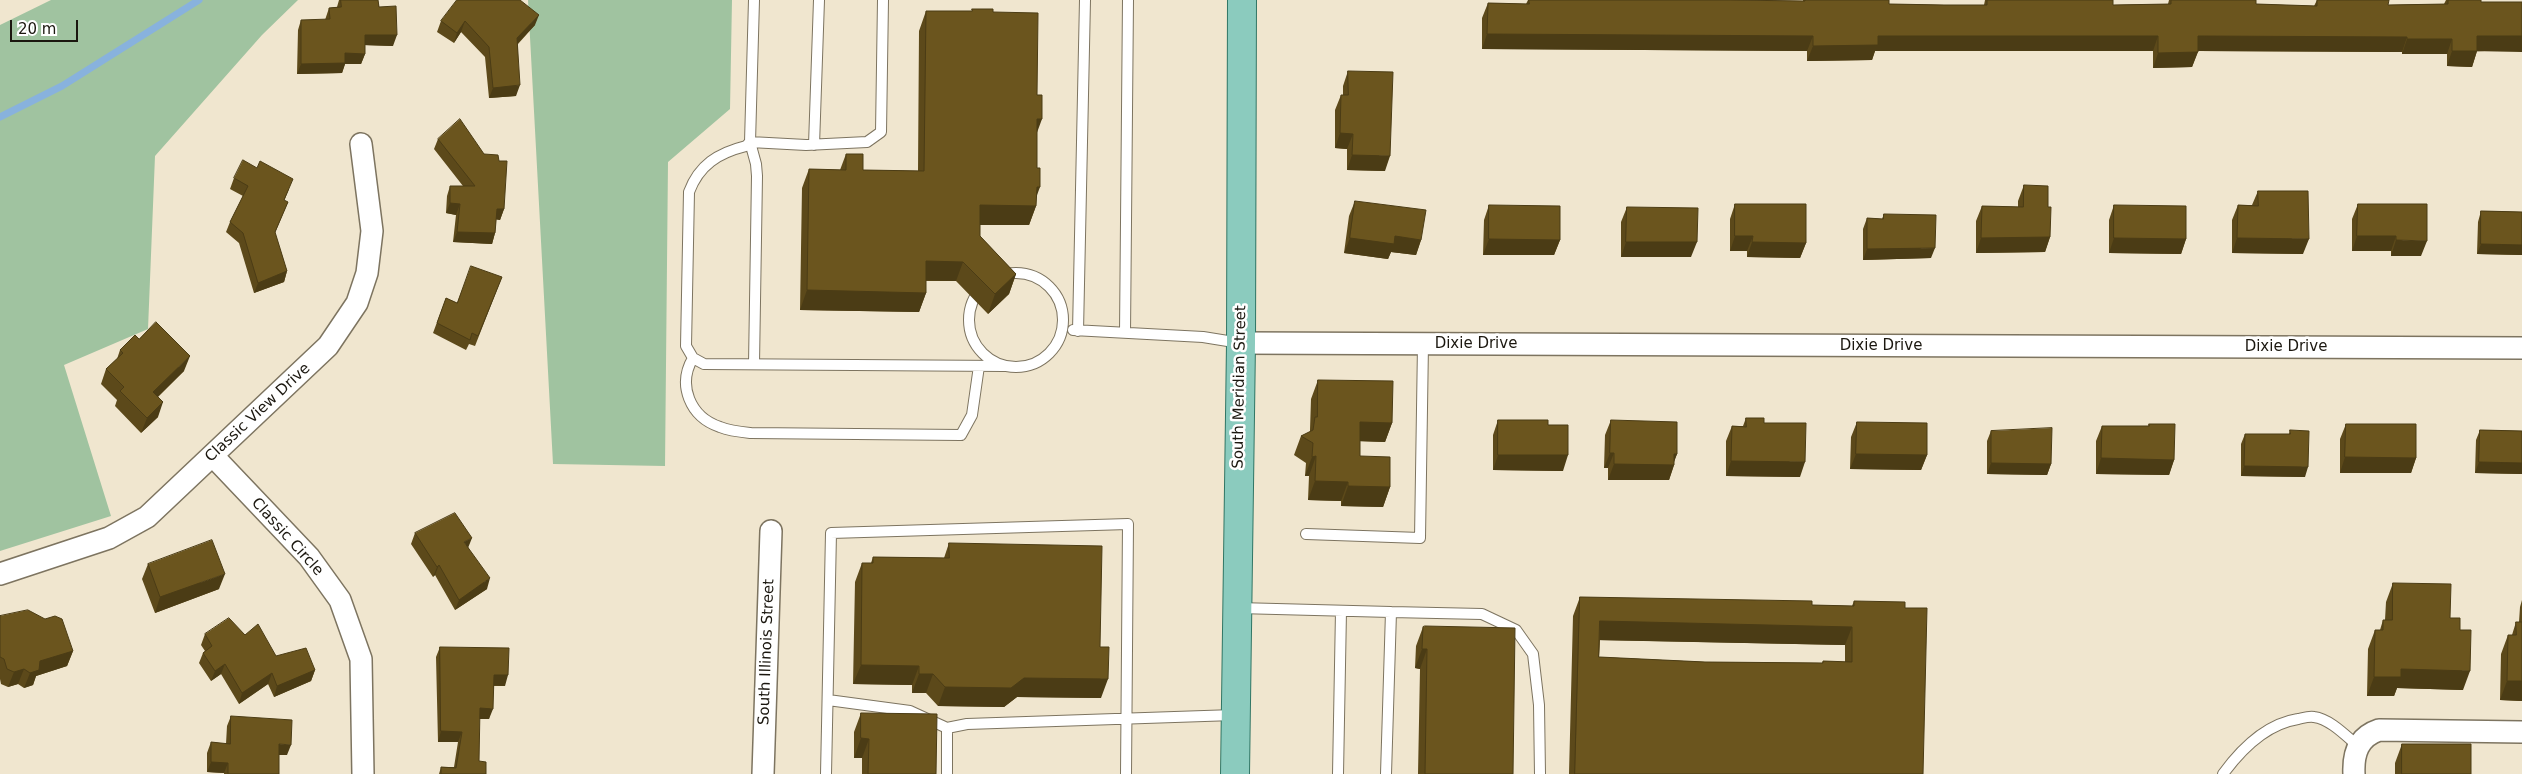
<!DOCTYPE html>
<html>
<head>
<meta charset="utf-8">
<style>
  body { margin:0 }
  #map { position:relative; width:2522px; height:774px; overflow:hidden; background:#f0e6cf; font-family:"DejaVu Sans",sans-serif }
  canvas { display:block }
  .scale { position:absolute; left:10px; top:20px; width:68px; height:22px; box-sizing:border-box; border:2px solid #1b170f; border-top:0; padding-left:6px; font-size:15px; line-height:18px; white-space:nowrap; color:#1b170f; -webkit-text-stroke:4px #fff; paint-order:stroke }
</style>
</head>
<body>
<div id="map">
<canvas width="2522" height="774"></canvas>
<div class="scale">20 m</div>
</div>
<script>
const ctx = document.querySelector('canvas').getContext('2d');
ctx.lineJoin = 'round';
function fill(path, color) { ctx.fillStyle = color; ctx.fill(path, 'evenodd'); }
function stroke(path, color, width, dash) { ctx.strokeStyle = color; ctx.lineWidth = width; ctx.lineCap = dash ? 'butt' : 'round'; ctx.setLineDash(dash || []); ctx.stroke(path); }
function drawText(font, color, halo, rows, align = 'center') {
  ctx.font = font + ' "DejaVu Sans",sans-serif'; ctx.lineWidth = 5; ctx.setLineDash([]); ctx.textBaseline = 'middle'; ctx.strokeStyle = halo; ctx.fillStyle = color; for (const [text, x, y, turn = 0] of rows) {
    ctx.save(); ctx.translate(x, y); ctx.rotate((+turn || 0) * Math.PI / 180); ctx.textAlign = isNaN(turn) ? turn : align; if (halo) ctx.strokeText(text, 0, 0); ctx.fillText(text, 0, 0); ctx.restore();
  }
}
fill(new Path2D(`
  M51 0H298L262 35 155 156 148 329 64 365 111 516 0 551V25Z
  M528 0H732L730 109 668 162 665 466 553 464Z`), '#a0c3a0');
stroke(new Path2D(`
  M0 117 62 86 199 0`), '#88b2dd', 7);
const service = new Path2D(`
  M754 0 750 142 746 146C718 153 699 165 689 192L686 346 693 358 704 364 1004 366
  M814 145 819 0
  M969 320a47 47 0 1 1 94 0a47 47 0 1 1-94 0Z
  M1073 330 1203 337 1240 343
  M1078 331 1085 0
  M1125 333 1128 0
  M693 358C677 385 690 417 720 427 730 431 741 432 751 433L961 435 972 415 979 366
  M754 364 757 176 756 164 750 142 806 145 867 142 881 132 883 0
  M1306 534 1420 538 1423 344
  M1238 608 1391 612 1386 774
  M1391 612 1482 614 1516 630 1533 654 1539 705 1540 774
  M828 700 910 711 947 728
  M826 774 831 533 1128 524 1126 774
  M947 774V728L967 724 1234 715
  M1338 774 1341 611
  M2223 774C2242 748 2266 724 2298 719 2303 718 2309 716 2314 717 2330 719 2346 736 2358 746`);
const minor = new Path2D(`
  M1241 343 2522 348
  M213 456 309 557 340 600 361 659 363 774
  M0 574 109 538 147 517 328 346 357 303 367 273 372 231 361 144
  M763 774 771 531
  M2354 774C2353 754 2358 737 2379 730L2522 732`);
const primary = new Path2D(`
  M1235 774 1241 343 1242 0`);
stroke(service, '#7d7460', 12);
stroke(minor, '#7d7460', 24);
stroke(primary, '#317665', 30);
stroke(service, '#fff', 10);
stroke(minor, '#fff', 21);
stroke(primary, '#8bcbbe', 28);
fill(new Path2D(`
  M339 0H378L379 7 393 46 365 45V54L361 64H345L342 73 297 74 298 30 301 20H325L329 8 337 7Z
  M457 0 535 25 518 44 516 96 489 98 485 57 461 32 454 43 437 32 441 21Z
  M1528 0H1730L1803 1V0H1889V4L1944 5H1984L1985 0H2113V5L2168 4 2169 0H2256V4L2314 6 2317 0 2388 5 2444 4 2446 0H2481L2477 51 2472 67 2447 66V54H2402V52L2199 51H2198L2192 67 2153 68V51H1875L1872 60 1807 61V51L1482 49V18L1488 3 1526 4Z
  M972 9 993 12 1037 134 1036 206 1029 225H980V236L1016 274 1009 294 988 314 956 281H926V293L919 312 800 310 802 188 809 169 840 170 846 154 863 170 918 171 919 31 926 11H972Z
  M1348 71 1385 171 1347 170V149L1335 148V110L1341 95H1343V86Z
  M438 139 484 154 499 161 504 209 500 220 496 219 495 233 492 244 453 242 456 215 446 213 447 196 450 186H463L434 149Z
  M234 178 289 189 284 201 288 202 275 233 287 271 284 282 254 293 239 243 226 232 230 222 243 196 230 189Z
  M2024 185 2048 207 2050 237 2045 252 1976 253V221L1982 206 2018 207V201Z
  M2258 191 2303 254 2232 253V220L2238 205H2252Z
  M1355 201 1421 240 1416 255 1391 252 1388 259 1344 253 1349 216Z
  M1735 204 1806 243 1800 258 1747 257V251H1730V219Z
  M2358 204 2421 256H2391V251H2352V219Z
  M1489 205 1560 240 1554 255H1483L1484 220Z
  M2114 205 2186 239 2181 254 2109 253V220Z
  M1627 207 1691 257H1621V222Z
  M2481 211 2522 212V255L2477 254 2478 222Z
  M1884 214 1931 258 1863 260V229L1867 218 1882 219Z
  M502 277 475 346 469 344 466 350 433 333 446 298 457 303Z
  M139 339 184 371 158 397V417L141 433 115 406 117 400 101 384 106 369 117 359 120 350Z
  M1318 380 1392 423 1385 442 1360 441V456L1390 487 1383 507 1341 506V501L1308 500 1309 476H1305L1306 463 1294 455 1301 436 1310 432V430L1311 399Z
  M1746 418 1764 423 1800 477 1726 476V441L1732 426H1743Z
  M1498 420 1548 425 1563 471 1493 470V435Z
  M1611 420 1677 454 1674 461V465L1669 480H1608V468H1604L1605 435Z
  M1857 422 1927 455 1921 470 1850 469 1851 437Z
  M2149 424 2174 460 2169 475 2096 474V441L2102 426H2148Z
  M2346 424 2416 458 2411 473H2340V439Z
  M2290 430 2305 477 2241 476V444L2245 434H2289Z
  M2480 430 2522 431V474L2475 473 2476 440Z
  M1991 431 2051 464 2047 475 1987 474V441Z
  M415 533 468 547 487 589 455 610 435 575 433 577 411 544Z
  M949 543 1100 647 1101 698 1017 697 1004 707 938 706 926 693H912V685L853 684 855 582 862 563H871L873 557 944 558Z
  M148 564 219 589 155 613 142 579Z
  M2393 583 2450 618 2460 630 2463 690 2397 688 2394 696H2367L2368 649 2375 630H2380L2383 620H2385L2386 602Z
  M1580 597 1812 605 1852 606 1854 601 1905 608 1923 774H1569L1573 616ZM1600 640 1845 645V662L1823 661 1822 663 1705 662 1599 657Z
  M2522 600V701L2500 700 2501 654 2508 635H2512L2516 622H2519L2520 607Z
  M0 616 73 651 67 666 36 676 33 685 24 688 18 684 8 687 1 684 0 679Z
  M1423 627 1513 774H1418L1420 669 1415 668 1416 646Z
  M205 634 245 635 276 656 315 670 311 681 274 697 268 684 239 704 221 674 211 681 199 663 203 653 205 651 201 645Z
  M440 647 505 686H494L489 719H479V761L486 774H439L441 767H454L458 742H438L436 657Z
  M861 713 936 774H862V758H854V732Z
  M231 716 287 755H279V774H224V773L207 772V753L211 742 226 744 227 726Z
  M2402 744 2471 774H2395V763Z`), '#5c491a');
fill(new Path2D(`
  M539 15 535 25 513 48 517 38Z
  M465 21 461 32 454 43 457 33Z
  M1487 34 1813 36 1807 51 1482 49Z
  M365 35H397L393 46 361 45Z
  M1878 36H2158L2153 51H1875L1872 60 1807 61 1813 46Z
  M2198 36H2204L2407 37 2402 52 2199 51H2192Z
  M2477 36H2522V52L2472 51Z
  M2407 39H2452L2447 54H2402Z
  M2452 51H2477L2472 67 2447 66Z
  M2198 52 2192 67 2153 68 2158 53Z
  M345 53 365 54 361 64H345L342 73 297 74 301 64Z
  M520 85 516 96 489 98 493 88Z
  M1037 119H1042L1035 138Z
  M1340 133 1353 134 1347 149 1335 148Z
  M1352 155 1390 156 1385 171 1347 170Z
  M1037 187H1040L1033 206H1036L1029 225H973L980 205Z
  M450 203 460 204 456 215 446 213Z
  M497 209H504L500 220 493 219Z
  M457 232 495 233 492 244 453 242Z
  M1395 236 1421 240 1416 255 1391 252 1388 259 1344 253 1350 238Z
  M1735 236H1753L1747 251H1730Z
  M2357 236H2396L2391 251H2352Z
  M2050 237 2045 252 1976 253 1981 238Z
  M2114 238 2186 239 2181 254 2109 253Z
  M2237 238 2309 239 2303 254 2232 253Z
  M1489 239 1560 240 1554 255H1483Z
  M2396 240 2427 241 2421 256H2391Z
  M1626 242H1697L1691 257H1621Z
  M1752 242 1806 243 1800 258 1747 257Z
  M2481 244 2522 245V255L2477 254Z
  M1935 248 1931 258 1863 260 1867 249Z
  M926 261 963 262 956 281 919 280Z
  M287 271 284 282 254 293 258 283Z
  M1016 274 1009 294 988 314 995 294Z
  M807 290 926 293 919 312 800 310Z
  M190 356 184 371 147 407 153 392Z
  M163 402 158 417 141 433 147 418Z
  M1360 422 1392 423 1385 442 1353 441Z
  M1610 453H1614L1608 468H1604Z
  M1674 454H1677L1673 465H1674L1669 480H1608L1614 464Z
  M1856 454 1927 455 1921 470 1850 469Z
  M1498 455H1568L1563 471 1493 470Z
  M1316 456 1309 476H1305L1312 457Z
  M2345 457 2416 458 2411 473H2340Z
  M2101 458 2174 460 2169 475 2096 474Z
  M1731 461 1805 462 1800 477 1726 476Z
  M2479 462 2522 463V474L2475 473Z
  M1991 463 2051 464 2047 475 1987 474Z
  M2244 466 2308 467 2305 477 2241 476Z
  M1315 481 1348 482 1341 501 1308 500Z
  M1348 486 1390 487 1383 507 1341 506Z
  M472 538 468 548 464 542Z
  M439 565 435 575 433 577 437 567Z
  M225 574 219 589 155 613 160 597Z
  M490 578 487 589 455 610 459 600Z
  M1600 621 1852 627 1845 645 1593 640Z
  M1422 649H1427L1420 669 1415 668Z
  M73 651 67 666 36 676 33 685 24 688 30 673 40 661Z
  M225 664 221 674 211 681 215 671Z
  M861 665 919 666 912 685 853 684Z
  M24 669 18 684 8 687 14 672Z
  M2401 669 2470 671 2463 690 2397 688 2394 696H2367L2374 677Z
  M315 670 311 681 274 697 277 686Z
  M272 673 268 684 239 704 242 693Z
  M919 674H933L926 693H912Z
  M494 675H508L505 686 490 685Z
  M1024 678 1108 679 1101 698 1017 697 1004 707 938 706 945 687Z
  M2507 681H2522V701L2500 700Z
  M480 708 493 709 489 719H476Z
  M441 731 462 732 458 742H438Z
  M861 738 869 739 862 758H854Z
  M279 744 291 745 287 755H275Z
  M211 762 228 763 224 773 207 772Z`), '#4b3c15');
const building = new Path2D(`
  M341 0H378L379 7 396 6 397 35H365V54L345 53V63L301 64V20L330 19 329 8 341 7Z
  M457 0H520L539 15 517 38 520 85 493 88 489 47 465 21 457 33 441 21Z
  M1529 0H1730L1805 1V0H1889V4L1944 5H1987V0H2113V5L2171 4V0H2256V4L2317 6V0H2389L2388 5 2448 4V0H2481V2H2522V36H2477V51H2452V39H2407V37L2204 36H2198V52L2158 53V36H1878V45L1813 46V36L1487 34 1488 3 1529 4Z
  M972 9H993V12L1038 13 1037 95H1042V119H1037V168H1040V187H1037L1036 206 980 205V236L1016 274 995 294 963 262 926 261V293L807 290 809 169 846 170V154H863V170L924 171 926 11H972Z
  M1348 71 1393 72 1390 156 1352 155 1353 134 1340 133 1341 95H1348Z
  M460 119 484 154 498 155 499 161H507L504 209H497L495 233 457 232 460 204 450 203V186H475L438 139Z
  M243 160 257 168 260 161 293 179 284 200 288 202 275 232 287 271 258 283 243 233 230 222 248 186 234 178Z
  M2024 185 2048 186V207H2051L2050 237 1981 238 1982 206 2023 207Z
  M2258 191H2308L2309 239 2237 238 2238 205 2258 206Z
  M1355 201 1426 210 1421 240 1395 236 1394 244 1350 238Z
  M1735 204H1806V243L1752 242 1753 236H1735Z
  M2358 204H2427V241L2396 240V236H2357Z
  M1489 205 1560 206V240L1489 239Z
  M2114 205 2186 206V239L2114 238Z
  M1627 207 1698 208 1697 242H1626Z
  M2481 211 2522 212V245L2481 244Z
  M1884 214 1936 215 1935 248 1867 249V218L1883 219Z
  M471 266 502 277 478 336 472 333 470 340 437 323 446 298 457 303Z
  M156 322 190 356 153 392 163 402 147 418 120 391 124 387 106 369 123 353 120 350 135 335 139 339Z
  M1318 380 1393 381 1392 423 1360 422V456L1390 457V487L1348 486V482L1315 481 1316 456 1312 457 1313 443 1301 436 1313 430 1315 417H1317Z
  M1746 418H1764V423H1806L1805 462 1731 461 1732 426 1746 427Z
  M1498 420H1548V425H1568V455H1498Z
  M1611 420 1677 422V454H1674V465L1614 464V453H1610Z
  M1857 422 1927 423V455L1856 454Z
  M2149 424H2175L2174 460 2101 458 2102 426H2149Z
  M2346 424H2416V458L2345 457Z
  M2052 428 2051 464 1991 463V431Z
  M2290 430 2309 431 2308 467 2244 466 2245 434H2290Z
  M2480 430 2522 431V463L2479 462Z
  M455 513 472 538 464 542 490 578 459 600 439 565 437 567 415 533Z
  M212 540 225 574 160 597 148 564Z
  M949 543 1102 546 1100 647H1109L1108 679 1024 678 1011 688 945 687 933 674H919V666L861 665 862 563H873V557L949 558Z
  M2393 583 2451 584 2450 618H2460V630H2471L2470 671 2401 669V677H2374L2375 630H2383V620H2392Z
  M1580 597 1812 601V605L1854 606V601L1905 602V608H1927L1923 774H1575ZM1600 621 1852 627V662L1823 661V663L1705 662 1599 657Z
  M28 610 45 619 55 616 62 619 73 651 40 661 39 670 30 673 24 669 14 672 7 669 4 659 0 657V616Z
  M229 618 245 635 258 624 276 656 306 648 315 670 277 686 272 673 242 693 225 664 215 671 203 653 212 646 205 634Z
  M2516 622H2522V681H2507L2508 635H2516Z
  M1425 626 1515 628 1513 774H1425L1427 649H1422L1423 627Z
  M440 647 509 648 508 675H494L493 709 480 708 479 761 486 762V774H441V767L456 768 462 732 441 731Z
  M861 713 937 714 936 774H868L869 739 861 738Z
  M231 716 292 720 291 745 279 744V774H228V763L211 762V742L230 744Z
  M2402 744H2471V774H2402Z`);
fill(building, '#6b551e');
stroke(building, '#4b3c15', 1);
drawText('15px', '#1b170f', '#fff', [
  ["Dixie Drive",1476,344],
  ["Dixie Drive",1881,346],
  ["Dixie Drive",2286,347],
  ["South Meridian Street",1240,387,-89],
  ["Classic View Drive",258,413,-43],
  ["Classic Circle",287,537,48],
  ["South Illinois Street",767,652,-88]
]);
</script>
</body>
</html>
